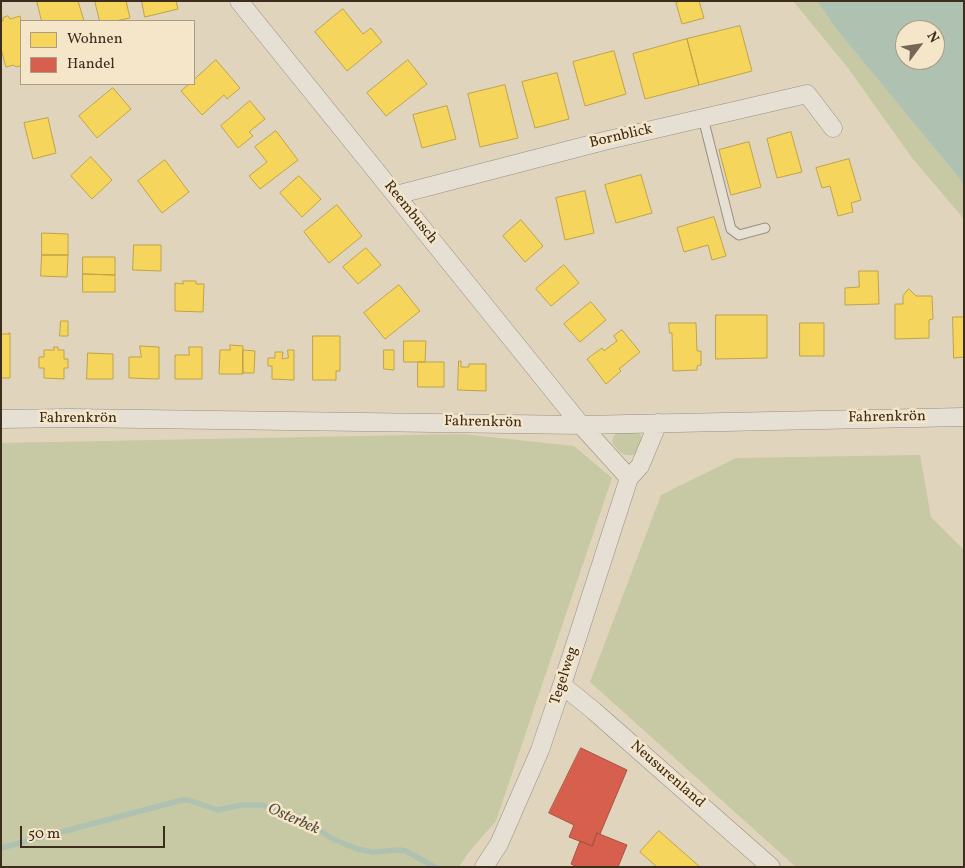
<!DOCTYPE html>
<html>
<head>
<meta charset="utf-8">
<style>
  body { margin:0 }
  #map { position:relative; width:965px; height:868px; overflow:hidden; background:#e0d4bd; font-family:Vollkorn,serif }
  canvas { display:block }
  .frame { position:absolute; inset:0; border:2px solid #3d2d1d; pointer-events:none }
  .legend { position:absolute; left:20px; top:20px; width:175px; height:65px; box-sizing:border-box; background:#f5e6ca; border:1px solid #ab9c85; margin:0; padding:6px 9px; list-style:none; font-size:15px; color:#3d2d1d }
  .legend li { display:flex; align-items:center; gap:10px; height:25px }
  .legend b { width:25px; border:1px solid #ab9c85 }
  .north { position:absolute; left:895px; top:20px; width:50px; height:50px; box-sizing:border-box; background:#f5e6ca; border:1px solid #ab9c85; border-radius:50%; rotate:59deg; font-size:14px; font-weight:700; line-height:20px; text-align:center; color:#3d2d1d }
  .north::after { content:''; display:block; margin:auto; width:18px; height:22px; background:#766755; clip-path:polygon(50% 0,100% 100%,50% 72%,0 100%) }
  .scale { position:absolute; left:20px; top:826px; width:145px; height:22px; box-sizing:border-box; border:2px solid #3d2d1d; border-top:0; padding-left:6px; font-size:15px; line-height:18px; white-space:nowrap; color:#3d2d1d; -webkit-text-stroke:4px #f5e6ca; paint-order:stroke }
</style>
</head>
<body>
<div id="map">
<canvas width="965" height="868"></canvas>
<div class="frame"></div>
<ul class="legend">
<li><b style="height:14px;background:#f6d55c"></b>Wohnen</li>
<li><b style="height:14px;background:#d6604d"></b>Handel</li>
</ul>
<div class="north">N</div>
<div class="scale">50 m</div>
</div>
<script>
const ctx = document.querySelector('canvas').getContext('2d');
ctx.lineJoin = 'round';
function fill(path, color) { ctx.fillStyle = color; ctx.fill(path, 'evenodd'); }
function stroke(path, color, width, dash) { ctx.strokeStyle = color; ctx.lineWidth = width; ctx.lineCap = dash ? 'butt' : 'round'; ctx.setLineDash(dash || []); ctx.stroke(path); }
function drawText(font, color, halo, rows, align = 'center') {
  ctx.font = font + ' Vollkorn,serif'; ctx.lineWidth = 5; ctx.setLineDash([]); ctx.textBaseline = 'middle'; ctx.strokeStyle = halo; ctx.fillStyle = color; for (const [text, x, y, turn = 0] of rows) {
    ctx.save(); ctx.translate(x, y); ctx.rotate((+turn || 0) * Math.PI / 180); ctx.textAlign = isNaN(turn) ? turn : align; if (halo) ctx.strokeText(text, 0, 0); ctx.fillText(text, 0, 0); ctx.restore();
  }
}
fill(new Path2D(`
  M793 1H817L837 30 959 178 964 187V219L912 158 848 68Z
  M633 431 640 434 643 439 638 451 634 455C621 456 620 452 612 443L613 438 616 433Z
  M462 434 574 446 612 478 496 821 469 852 459 867H1V443Z
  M920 455 931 517 964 550V867H796L590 682 661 495 736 458Z`), '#c7c9a4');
fill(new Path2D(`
  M817 1H964V187L959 178 837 30ZM905 30H935V60H905Z`), '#afc2b1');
const homes = new Path2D(`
  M37 1H78L84 21H42Z
  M95 1H126L130 18 115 21H100Z
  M142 1H176L178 9 145 17Z
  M681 1H699L704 18 682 24 676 3Z
  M343 9 363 34 371 28 382 42 347 71 315 32Z
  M8 16 10 19 20 16 21 21V63L20 66 16 67 14 65 6 67 1 49V21H3V18Z
  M740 26 752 71 699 85 687 39Z
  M687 39 699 85 645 99 633 54Z
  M614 51 626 94 585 106 573 62Z
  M216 60 240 88 227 99 224 95 202 115 181 91 189 84H194V80Z
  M408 60 427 84 386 116 367 93Z
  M557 73 569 119 535 128 522 82Z
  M505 85 518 138 480 147 468 94Z
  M113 88 131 109 97 138 79 116Z
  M250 101 265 119 249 132 253 136 238 148 221 126Z
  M447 106 456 139 422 148 413 115Z
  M48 118 56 153 33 159 24 123Z
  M276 131 298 160 260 189 249 176 267 162 255 147Z
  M791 132 802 172 777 178 767 139Z
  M749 142 761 187 731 195 719 150Z
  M91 157 112 180 92 199 71 176Z
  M849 159 861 200 851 203 853 212 838 216 830 186 822 188 816 168Z
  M165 160 189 192 162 213 138 181Z
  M641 175 652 213 616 223 605 185Z
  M299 176 321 199 302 217 280 193Z
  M585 191 594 233 565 240 556 198Z
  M337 205 362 236 329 263 304 232Z
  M714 217 726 256 712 260 708 245 684 252 677 228Z
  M521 220 543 246 525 262 503 236Z
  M42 233 68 234V255H42Z
  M134 245H161V271L133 270Z
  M366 248 381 265 358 284 343 267Z
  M42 255H68L67 277 41 276Z
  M83 257H115V275L83 274Z
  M564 265 579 283 551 306 536 289Z
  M859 271H878L879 304 845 305V288L859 287Z
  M83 274 115 275V292H83Z
  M183 281H196V284H204L203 312 175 311V283L183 284Z
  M399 285 420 311 385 339 364 313Z
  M909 289 916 296H932L933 319 929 320V338L895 339V304H903V296Z
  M591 302 606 320 580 342 564 324Z
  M716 315H767V358L716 359Z
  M953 317H964V357L954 358Z
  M61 321H68V336H60Z
  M669 323H696L697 351H701V365L697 366V370L673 371 672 333H670Z
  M800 323H824V356H800Z
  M622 330 640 352 619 369 621 371 606 384 587 359 602 348 604 351 617 341 614 336Z
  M9 333H10V378H1V334H9Z
  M313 336H340V371H336V380H313Z
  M404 341H426L425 362H404Z
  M230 345 243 346V374H219L220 350H230Z
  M140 346 159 347V379L129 378V357H141Z
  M54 347H58V350H64V359H68V368H64V379L44 378V368H39V357H44V350H54Z
  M189 347H202V379H175V355H189Z
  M243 350 255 351 254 373H243Z
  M288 350H294V380L272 379V366H268V358H275V352H283L282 359 288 358Z
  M384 350H394V370L384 369Z
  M88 353 113 354V379H87Z
  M459 361H461V367H469V364H486V391L458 390Z
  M418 362H444V387H418Z
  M659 831 700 867H657L640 852Z`);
fill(homes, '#f6d55c');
stroke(homes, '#bea349', 1);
const shops = new Path2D(`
  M581 748 627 770 600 834 597 833 592 846 569 837 574 825 549 813Z
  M597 833 627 845 618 867H577L571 864 580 841 592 846Z`);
fill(shops, '#d6604d');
stroke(shops, '#a8513f', 1);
stroke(new Path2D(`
  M1 848 182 800H188L218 810 241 805H262L277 811 284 816 310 825 335 840 357 849 372 852 400 850 406 851 435 867`), '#afc2b1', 5.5);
const lane = new Path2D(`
  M703 118 731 229 739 235 765 228`);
const street = new Path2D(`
  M239 1 581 425 629 478 562 685 540 750 499 844 484 867
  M396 195 604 141 807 94 833 128
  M1 419 70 418 581 425 964 417
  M629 478 640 466 658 423
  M562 685 594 711 771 867`);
stroke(lane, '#988f80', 11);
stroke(street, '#988f80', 19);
stroke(lane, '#e6e0d4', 9);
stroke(street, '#e6e0d4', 18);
drawText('15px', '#3d2d1d', '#f5e6ca', [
  ["Bornblick",621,137,-13],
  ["Reembusch",410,213,51],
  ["Fahrenkrön",887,418,-1],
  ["Fahrenkrön",78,419],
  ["Fahrenkrön",483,423,1],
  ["Tegelweg",565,676,-72],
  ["Neusurenland",667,775,41]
]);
drawText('italic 16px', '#545041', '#f5e6ca', [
  ["Osterbek",293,820,24]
]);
</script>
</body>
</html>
